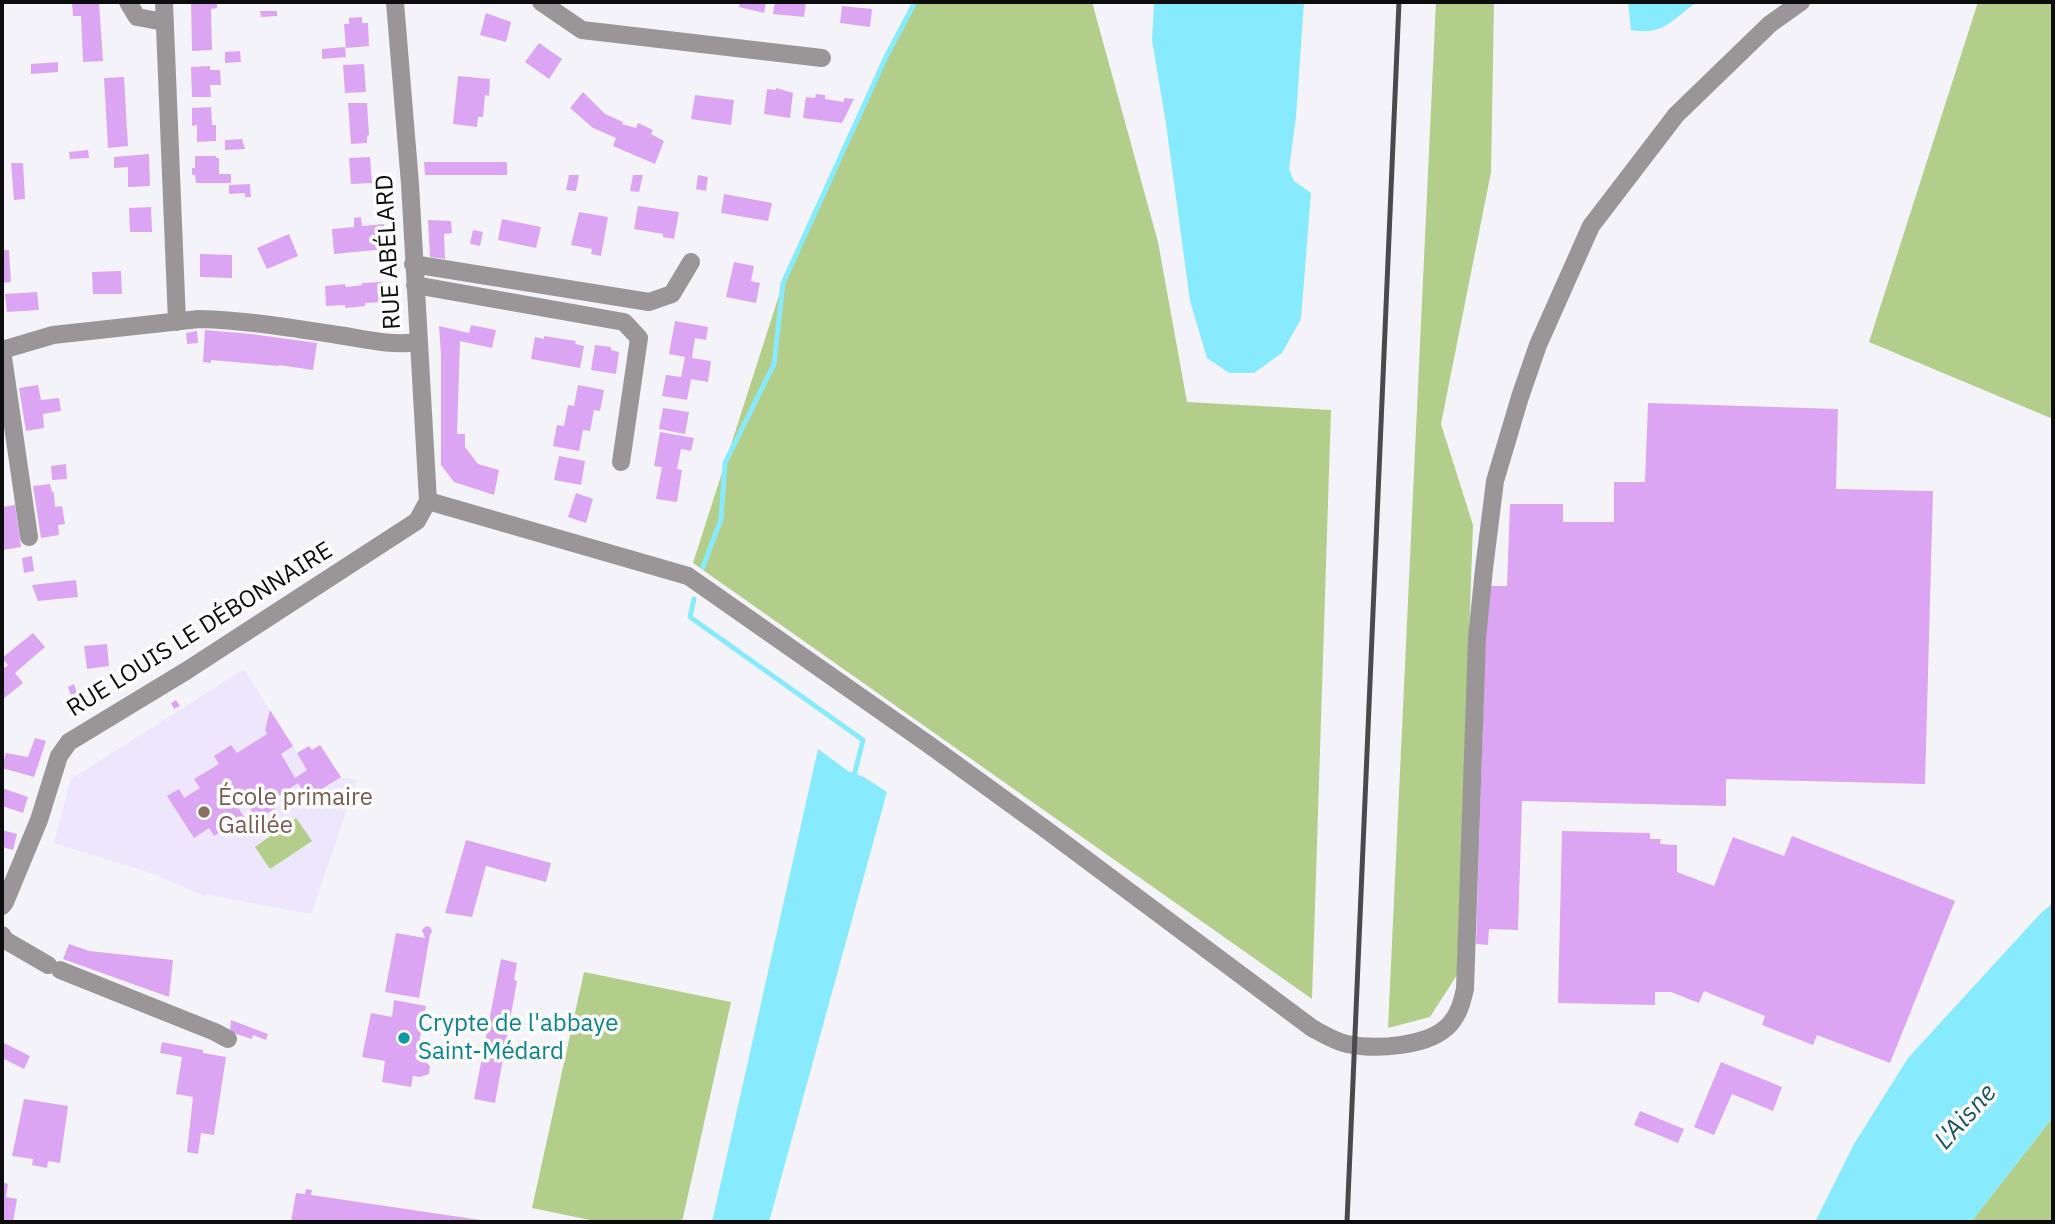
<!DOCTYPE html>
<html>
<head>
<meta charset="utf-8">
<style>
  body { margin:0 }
  #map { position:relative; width:2055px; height:1224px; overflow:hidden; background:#f5f3fa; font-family:"IBM Plex Sans",sans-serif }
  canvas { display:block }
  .frame { position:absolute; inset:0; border:4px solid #0d0d0f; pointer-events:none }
</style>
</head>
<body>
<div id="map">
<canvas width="2055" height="1224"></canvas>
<div class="frame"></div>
</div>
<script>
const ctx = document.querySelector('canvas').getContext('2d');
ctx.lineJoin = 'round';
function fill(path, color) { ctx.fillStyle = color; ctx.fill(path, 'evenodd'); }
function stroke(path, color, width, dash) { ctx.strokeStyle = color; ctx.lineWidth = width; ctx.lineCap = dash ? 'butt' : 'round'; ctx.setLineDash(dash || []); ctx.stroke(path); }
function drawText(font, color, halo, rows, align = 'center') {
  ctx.font = font + ' "IBM Plex Sans",sans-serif'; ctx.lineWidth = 7; ctx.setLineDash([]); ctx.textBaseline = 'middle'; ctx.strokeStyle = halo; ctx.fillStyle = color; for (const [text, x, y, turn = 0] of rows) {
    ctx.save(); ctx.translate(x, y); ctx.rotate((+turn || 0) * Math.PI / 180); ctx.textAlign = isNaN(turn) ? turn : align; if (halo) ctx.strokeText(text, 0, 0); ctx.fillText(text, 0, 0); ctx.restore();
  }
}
fill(new Path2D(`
  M244 669 297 753 309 746 312 750 320 745 341 777 357 780 311 914 208 895 206 897 154 874 54 843 71 779Z`), '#eee6fc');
fill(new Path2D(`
  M915 2H1092L1158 242 1187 402 1331 410 1312 999 693 563 783 283 886 57Z
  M1436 2H1494L1491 172 1441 424 1473 525 1457 975 1430 1017 1388 1028Z
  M1978 2H2053V419L1869 342Z
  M296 818 312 841 270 869 255 847Z
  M584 972 731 1002 682 1222H600L532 1208Z
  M2053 1117V1222H1971Z`), '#b2ce8a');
fill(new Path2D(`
  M1154 2H1304L1296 117 1289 169 1294 181 1311 193 1301 319 1282 353 1254 373H1229L1207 358 1190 301 1166 124 1152 40Z
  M1628 2H1697C1672 19 1665 36 1631 30Z
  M818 749 848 771 864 777 887 792 769 1222H712Z
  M2053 903V1117L1971 1222H1815L1854 1144 1908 1058 2040 914Z`), '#87eafe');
stroke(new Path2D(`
  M703 567 721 519 725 463 774 364 783 283 886 57 915 2
  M694 599 690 617 863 740 853 780`), '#87eafe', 5);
fill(new Path2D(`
  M72 2H99L103 61 83 62 81 16H73Z
  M191 2H217V8L211 9 212 50 192 51Z
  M740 2H766L764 13 739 7Z
  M775 2H806L804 17 773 14Z
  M842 6 872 9 870 27 840 23Z
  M260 11H277V16L261 17Z
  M486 13 511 22 506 42 480 35Z
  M362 17V23H368L369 46 346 48 344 24H349V18Z
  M539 43 562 59 549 79 525 62Z
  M345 47 346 57 322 59V49Z
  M240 51 241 62 225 63V52Z
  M58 62V72L31 74V64Z
  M364 64 366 92 345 93 343 65Z
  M210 66V70H220L221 85H210L211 97H192L191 67Z
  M458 76 490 79 489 96 485 95 483 117H478L477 127 453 124Z
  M124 77 128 146 108 148 104 78Z
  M776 88 793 93 790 118 764 114 767 89 776 90Z
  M583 92 605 114 623 122 622 124 636 128 638 123 653 130 651 134 664 141 655 164 613 146 616 138 593 128 570 108Z
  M816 94 825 95V99L844 102V98L854 99 842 123 803 118 806 97 815 98Z
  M695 95 734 100 731 125 691 119Z
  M348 103H367L369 135 367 136V143L351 144Z
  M211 107 212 125H216V141L197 142V125L192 126V108Z
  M242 139 245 149 225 150V140Z
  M88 150 89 158 70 159 69 152Z
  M149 154 150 186 128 187V167L114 168V157Z
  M195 156H216V158H219V174H231V183H196L195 175H192V168H195Z
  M370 157 372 183 351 184 349 158Z
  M424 162H507V175H425Z
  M11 163H23L25 199 14 200Z
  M569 175H579L576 191 566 190Z
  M633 175H643L639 192 630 191Z
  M698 175 708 177 706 191 696 189Z
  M250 184 251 197H245V193L229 194V185Z
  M724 194 772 203 768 221 721 213Z
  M638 206 679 212 674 239 663 237V234L634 229Z
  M151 207 152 232H130L129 208Z
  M579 212 608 217 601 256 591 254 592 249 571 245Z
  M361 217 362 226 384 224 386 249 334 254 332 229 354 227V218Z
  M502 219 541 227 536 248 498 240Z
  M428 220 451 221 452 233 444 234 445 259 430 257Z
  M473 230 483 232 480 246 470 244Z
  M289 234 298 256 267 269 257 248Z
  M2 250H9L11 282 2 283Z
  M200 254 232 255V278L200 277Z
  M734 262 754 266 751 281 760 283 756 303 726 297Z
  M121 271 122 294H93L92 272Z
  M382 282 384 302 365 303V306L345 308V305L326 306 325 286 345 284 346 287 362 285V283Z
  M37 292 39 310 7 312 5 294Z
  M675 321 708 327 706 340 695 338 692 358 711 361 708 382 691 379 687 400 662 396 666 375 681 377 685 357 669 354Z
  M471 325 496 330 492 348 460 341 457 434H465V447L478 464 499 470 494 495 454 482 441 465V355L439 326 469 333Z
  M205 330 251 334 317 343 313 370 279 365V366L211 360V363L203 362Z
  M197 331 198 343 187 344 186 333Z
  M544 336 576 341 575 344 584 346 580 368 531 359 535 337 544 339Z
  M595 345 611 347V350L619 352 616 374 591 370Z
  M38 385 41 400 59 398 61 411 43 414 44 428 26 431 19 388Z
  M578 385 604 390 600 411 594 410 590 431 583 430 579 451 553 446 557 425 564 426 568 405 574 406Z
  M1648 403 1838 409 1836 489 1933 491 1925 784 1726 779V806L1522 801 1518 930 1489 929 1488 945 1476 944 1486 616 1488 586H1507L1510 504H1563V522H1614V482H1645Z
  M663 408 689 412 685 434 659 429Z
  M660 432 694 438 691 451 681 449 677 469 682 470 677 502 656 499 662 467 654 466Z
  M559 456 585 461 581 485 554 480Z
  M66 464 67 479 52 480 51 466Z
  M50 484 52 492H54L55 507 62 506 65 524 58 525 59 535 41 538 33 486Z
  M576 493 593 499 586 523 568 517Z
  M15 505 21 547 2 550V507Z
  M32 556 34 571 24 573 22 558Z
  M76 580 78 597 38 601 32 585Z
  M33 633 45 647 15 673 23 683 2 700V670L8 665 2 658Z
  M107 644 109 666 87 669 84 646Z
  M74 684 79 700 73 702 68 687Z
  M176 700 180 706 174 709 171 703Z
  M270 710 293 746 281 754 295 778 307 770 297 753 309 746 312 750 320 745 341 777 307 798 298 783 277 797 274 809 264 815 252 812 247 804 239 809 244 817 214 836 209 828 194 838 167 796 179 789 184 798 200 788 194 779 219 764 214 756 231 745 237 753 267 734 265 730Z
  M35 738 46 741 34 777 2 768 6 753 28 757Z
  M2 788 28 797 23 813 2 806Z
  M2 830 17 834 13 850 2 847Z
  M1562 831 1650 833V839H1661L1660 844 1677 845V872L1714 886 1733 837 1784 856 1792 836 1955 901 1890 1063 1817 1035 1813 1045 1762 1025 1765 1016 1704 991 1699 1003 1671 992H1655V1005L1558 1003Z
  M466 840 551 863 546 882 486 866 472 917 445 913Z
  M426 926 430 927 432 931 430 935 419 998 385 992 396 933 425 938 422 930Z
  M69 944 89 951 173 960 169 997 63 959Z
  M501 959 517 963 514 980 517 981 495 1103 474 1099Z
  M394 1000 426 1006 416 1059 425 1061 430 1066 429 1074 420 1077 413 1076 411 1087 382 1082 385 1061 362 1057 371 1013 392 1017Z
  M231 1020 268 1034 266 1040 253 1035 252 1039 230 1032Z
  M2 1042 30 1056 24 1069 2 1058Z
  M162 1042 203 1050V1053L226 1057 214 1135 201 1133 198 1154 187 1152 193 1097 176 1094 182 1057 160 1053Z
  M1721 1062 1782 1087 1773 1111 1732 1094 1714 1135 1694 1127Z
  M24 1099 68 1106 60 1163 48 1161 47 1168 32 1165 33 1159 12 1156Z
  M1640 1111 1684 1129 1678 1143 1634 1125Z
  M2 1182 8 1184 6 1197 17 1199 13 1222H2Z
  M306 1189 312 1190 311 1195 487 1221V1222H291L296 1193 305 1194Z`), '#dba5f3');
stroke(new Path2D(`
  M128 2 137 17 164 22
  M164 2 177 322
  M395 2 410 184 428 501
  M541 2 582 30 822 58
  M413 264 649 302 672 294 691 262
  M415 285 624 322 639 338 621 462
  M2 350 53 335 199 319C245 320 292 328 338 335 364 339 391 346 418 342
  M2 350 29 537
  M428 501 688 576 928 744 1048 831 1312 1028C1323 1034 1334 1041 1347 1044 1375 1050 1430 1047 1450 1024 1459 1014 1462 1002 1465 989L1477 638 1484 569 1495 481 1520 397 1538 345 1591 226 1676 115 1770 24 1801 2
  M2 906 5 902 39 820 59 756 69 742 186 671 417 521 428 501
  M2 935 5 940 48 965
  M60 970 215 1032 228 1039`), '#9a9697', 18);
stroke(new Path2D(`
  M1347 1222 1399 2`), '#4a494c', 5);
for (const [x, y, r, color] of [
  [204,812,7,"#8d6e63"],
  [404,1038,7,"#0f9aa8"]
]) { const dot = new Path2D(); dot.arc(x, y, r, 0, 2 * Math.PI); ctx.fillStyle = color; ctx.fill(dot); stroke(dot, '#fff', 2.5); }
drawText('24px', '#0d0d0f', '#fff', [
  ["RUE ABÉLARD",389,252,-93],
  ["RUE LOUIS LE DÉBONNAIRE",200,630,-32]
]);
drawText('24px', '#785e54', '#fff', [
  ["École primaire",218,798],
  ["Galilée",218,826]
], 'left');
drawText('24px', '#0d838f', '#fff', [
  ["Crypte de l'abbaye",418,1024],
  ["Saint-Médard",418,1052]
], 'left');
drawText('italic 26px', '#1c5560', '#fff', [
  ["L'Aisne",1966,1117,-48]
]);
</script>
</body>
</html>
